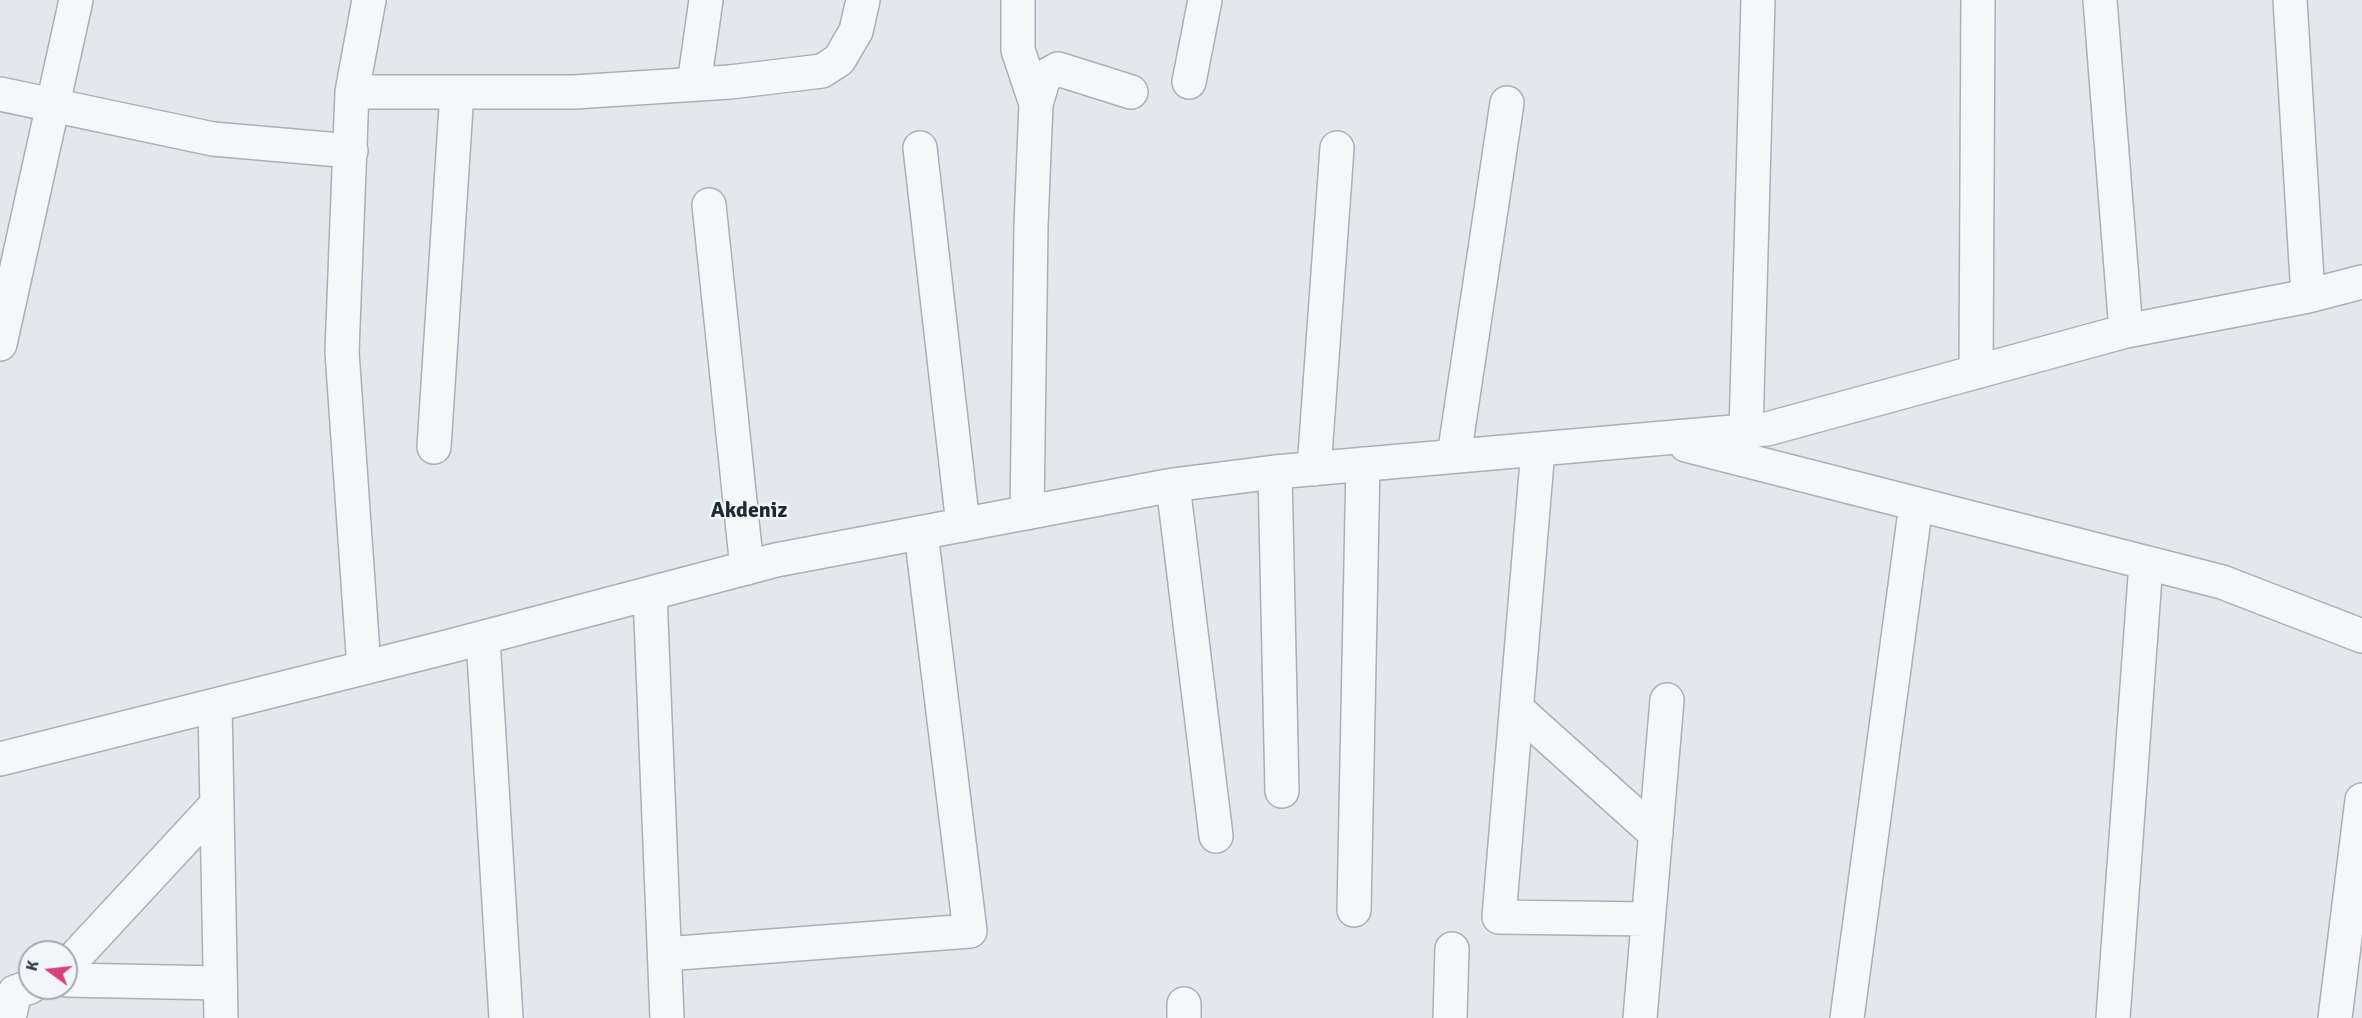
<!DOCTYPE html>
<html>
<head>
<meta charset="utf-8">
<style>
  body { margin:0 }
  #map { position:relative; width:2362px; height:1018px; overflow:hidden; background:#e2e8eb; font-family:Signika,sans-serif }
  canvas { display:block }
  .north { position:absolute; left:18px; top:940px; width:60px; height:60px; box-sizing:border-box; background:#f2f6f8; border:2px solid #a2abb0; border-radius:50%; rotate:285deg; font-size:16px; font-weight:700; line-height:24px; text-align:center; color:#293b45 }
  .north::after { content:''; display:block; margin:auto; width:21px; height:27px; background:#d83f81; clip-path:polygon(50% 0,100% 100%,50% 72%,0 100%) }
</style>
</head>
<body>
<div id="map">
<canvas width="2362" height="1018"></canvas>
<div class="north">K</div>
</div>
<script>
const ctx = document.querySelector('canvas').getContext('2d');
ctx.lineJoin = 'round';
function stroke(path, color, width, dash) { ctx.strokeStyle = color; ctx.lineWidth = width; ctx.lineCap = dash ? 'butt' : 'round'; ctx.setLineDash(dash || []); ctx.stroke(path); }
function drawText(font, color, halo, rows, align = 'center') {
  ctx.font = font + ' Signika,sans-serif'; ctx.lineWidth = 5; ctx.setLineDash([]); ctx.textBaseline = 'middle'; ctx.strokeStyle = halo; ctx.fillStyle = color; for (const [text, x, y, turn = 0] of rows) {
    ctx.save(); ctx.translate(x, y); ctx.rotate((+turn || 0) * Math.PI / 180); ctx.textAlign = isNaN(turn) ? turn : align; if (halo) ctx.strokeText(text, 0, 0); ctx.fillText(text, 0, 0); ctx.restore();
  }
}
const minor = new Path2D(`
  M1018 0V50L1036 104
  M2100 0 2126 331
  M2290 0 2308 296
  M1189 82 1205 0
  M694 84 706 0
  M352 92H574L730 82 822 71 839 60 856 31 863 0
  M0 94 213 139 351 151
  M920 148 963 525
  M709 205 747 568
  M0 344 76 0
  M1976 372 1978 0
  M1746 432 1758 0
  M1686 445 2222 582 2362 636
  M434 447 457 92
  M1538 449 1499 917 1648 919
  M1454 456 1507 103
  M1314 469 1337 148
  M1275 472 1282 791
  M1173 485 1216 836
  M1027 513 1031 225 1036 104 1044 77 1058 69 1131 92
  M650 594 667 1018
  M483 638 506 1018
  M364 668 342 352 352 92 369 0
  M215 705 221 1018
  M1517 709 1656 834
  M0 759 447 647 776 560 1173 485 1275 472 1767 429 2126 331 2308 296 2362 282
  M1354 910 1363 464
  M665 954 970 931 921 533
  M66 967 217 804
  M66 980 220 983
  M9 1018 15 992 30 987
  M1184 1018V1004
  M1450 1018 1452 949
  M1640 1018 1667 700
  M1847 1018 1916 504
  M2113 1018 2146 563
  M2335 1018 2362 800`);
stroke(minor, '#a7b1b6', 36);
stroke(minor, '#f5f8f9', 33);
drawText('bold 22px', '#1b2b35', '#f2f6f8', [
  ["Akdeniz",749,511]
]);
</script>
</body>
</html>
